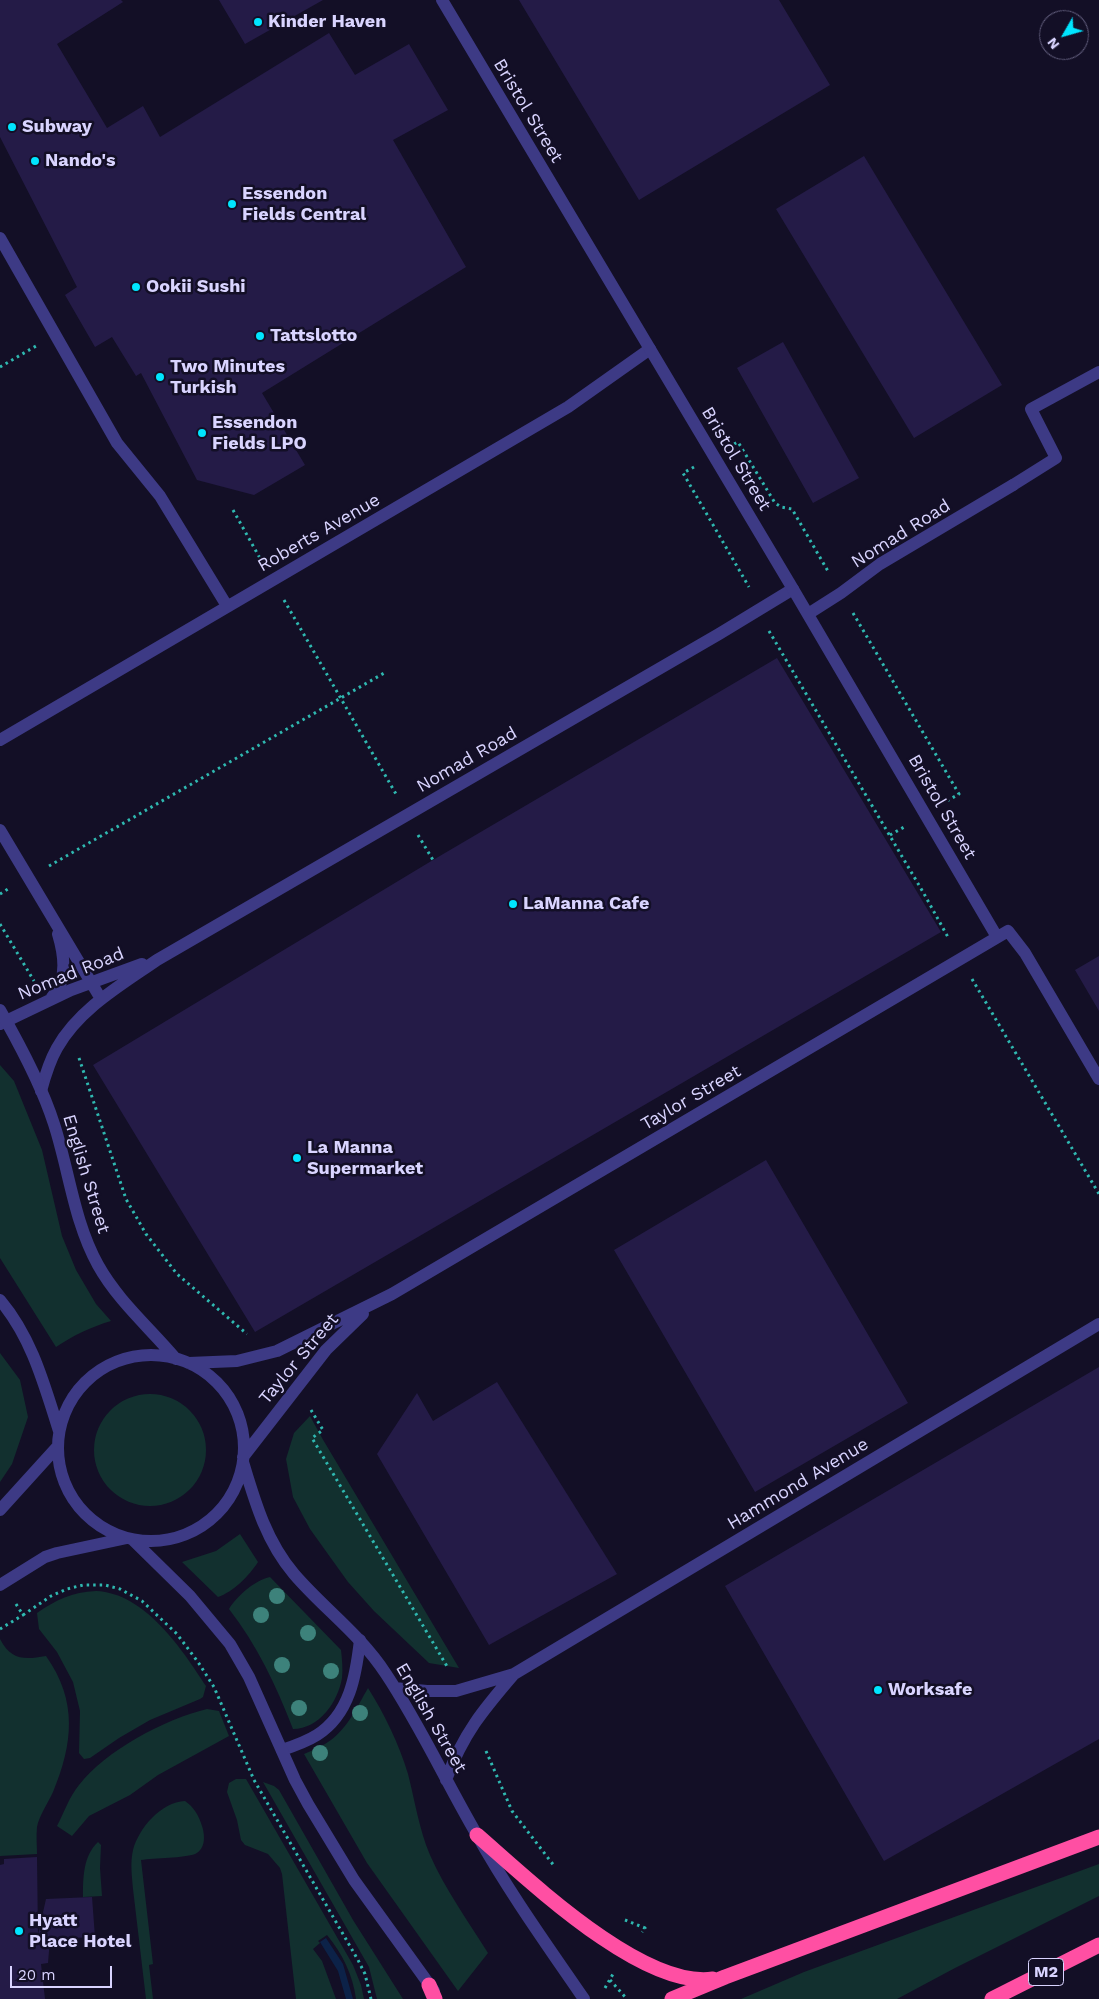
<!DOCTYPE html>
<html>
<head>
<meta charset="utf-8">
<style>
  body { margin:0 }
  #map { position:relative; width:1099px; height:1999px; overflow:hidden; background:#130f26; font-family:"Work Sans",sans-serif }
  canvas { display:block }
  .north { position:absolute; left:1039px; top:10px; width:50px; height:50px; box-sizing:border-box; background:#130f26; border:1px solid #625e7d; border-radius:50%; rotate:232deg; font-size:14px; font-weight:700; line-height:20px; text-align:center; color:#d9d4ff }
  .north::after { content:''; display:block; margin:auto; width:18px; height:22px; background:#00e5ff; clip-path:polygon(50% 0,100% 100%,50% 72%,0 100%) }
  .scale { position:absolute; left:10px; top:1966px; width:102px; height:22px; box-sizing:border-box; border:2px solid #d9d4ff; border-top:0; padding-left:6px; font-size:15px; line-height:18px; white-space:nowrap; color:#d9d4ff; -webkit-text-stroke:4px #130f26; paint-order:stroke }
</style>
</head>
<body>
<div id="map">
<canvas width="1099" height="1999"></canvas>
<div class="north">N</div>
<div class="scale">20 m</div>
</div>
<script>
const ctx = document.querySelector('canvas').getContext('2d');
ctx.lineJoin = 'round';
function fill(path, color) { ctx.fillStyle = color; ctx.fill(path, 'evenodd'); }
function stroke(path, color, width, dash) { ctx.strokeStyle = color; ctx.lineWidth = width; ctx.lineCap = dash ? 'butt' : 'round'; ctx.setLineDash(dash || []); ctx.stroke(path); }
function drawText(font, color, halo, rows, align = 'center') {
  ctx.font = font + ' "Work Sans",sans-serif'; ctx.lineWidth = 5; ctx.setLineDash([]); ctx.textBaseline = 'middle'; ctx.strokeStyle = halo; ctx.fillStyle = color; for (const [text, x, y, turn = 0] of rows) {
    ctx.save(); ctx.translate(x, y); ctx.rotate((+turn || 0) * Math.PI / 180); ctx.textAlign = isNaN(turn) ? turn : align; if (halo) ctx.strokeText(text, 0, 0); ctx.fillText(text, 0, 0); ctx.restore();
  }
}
fill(new Path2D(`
  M0 1065 14 1081 42 1150 62 1236 76 1270 96 1304 111 1321C91 1327 74 1335 56 1347L0 1258Z
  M0 1353 20 1380 28 1417 12 1464 0 1482Z
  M94 1450a56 56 0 1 1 112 0a56 56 0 1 1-112 0Z
  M310 1416 322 1438 459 1668 429 1663 374 1611 348 1582 310 1529 293 1497 286 1459 294 1433Z
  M240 1534 258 1562C249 1576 233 1592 218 1597L182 1562 216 1551Z
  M270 1577 341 1650C342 1659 343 1669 342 1678 338 1702 319 1729 293 1729 276 1685 257 1645 229 1609 237 1596 255 1580 270 1577Z
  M96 1591C145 1593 182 1649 206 1686L203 1697 200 1699 150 1720 119 1738 90 1758 84 1759 79 1753 80 1711 73 1682 57 1652 39 1629 37 1613C56 1600 72 1592 96 1591Z
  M0 1639C11 1660 24 1660 46 1656 78 1701 73 1744 53 1792 48 1803 39 1816 37 1827 36 1836 37 1846 37 1854L0 1856Z
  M368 1688C385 1715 399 1744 408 1774 415 1801 419 1829 430 1855 445 1889 468 1921 488 1953L458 1991 367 1863 304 1754C311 1751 318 1748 325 1744 346 1732 357 1707 368 1688Z
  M207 1709 219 1711 229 1736 158 1775 130 1795 89 1816 72 1836 57 1826C64 1813 69 1797 79 1785 105 1751 165 1719 207 1709Z
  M236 1779H246L353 1965 361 1985 364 1999H356C353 1975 342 1953 327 1935L318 1941 320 1943 313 1949 322 1961 336 1999H296L282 1874 280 1868 268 1854 245 1845 241 1840 237 1820 227 1792 229 1783Z
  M263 1782 274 1786 279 1790 353 1920 403 1999H377L369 1967Z
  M185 1801C194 1807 199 1816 202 1826 205 1835 206 1849 195 1854 185 1858 154 1858 141 1860L153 1964 149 1965 153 1999H146L133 1889C132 1876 130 1863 133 1850 139 1828 161 1802 185 1801Z
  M98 1842 101 1845 100 1868 102 1896 83 1897C83 1878 83 1856 98 1842Z
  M1099 1864V1896L955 1968 897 1999H741L804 1972Z`), '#12302f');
fill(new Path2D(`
  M326 1938 343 1964 353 1999H346L338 1971 320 1942Z`), '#0c2248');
fill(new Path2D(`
  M0 0H121L123 2 57 44 107 128 143 106 160 137 329 33 355 75 409 44 448 110 393 140 466 267 262 393 305 465 254 495 197 480 141 373 136 376 112 337 95 347 65 295 77 287 0 137Z
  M219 0H323L245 44Z
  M519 0H779L830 85 639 200Z
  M864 156 1002 385 914 438 776 209Z
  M783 342 859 478 813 503 737 368Z
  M777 658 941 932 255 1332 93 1065 433 860Z
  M1099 956V1011L1075 970Z
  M766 1160 908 1403 755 1492 614 1250Z
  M1099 1367V1739L884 1861 725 1586Z
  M497 1382 617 1574 489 1645 377 1454 417 1393 433 1421Z
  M37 1857 38 1935 46 1899 92 1897 95 1937 50 1939 48 1963 41 1964 45 1999H0V1865L4 1864V1859Z`), '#241b47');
stroke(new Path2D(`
  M0 367 36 346
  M734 444 738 442 775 503 781 507 792 509 829 573
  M694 467 683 473 749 587
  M233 510 261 560
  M284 600 396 794
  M853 613 959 794 945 802
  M769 631 923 892 949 939
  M418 835 433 860
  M890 835 906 826
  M49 866 386 672
  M0 894 8 889
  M0 924 34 981
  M972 979 1099 1194
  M79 1058 126 1199 146 1234 177 1274 247 1334
  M311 1410 323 1430 312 1438 448 1668
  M16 1604 23 1615 51 1596 67 1589 83 1585H105L120 1589 142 1601 177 1634 198 1662 214 1687 254 1780 358 1960 365 1974 371 1999
  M0 1629 23 1615
  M486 1751 512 1811 555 1867
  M625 1920 645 1928 642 1932
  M610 1980 627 1999
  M605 1988 613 1974`), '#2fb8b0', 3, [2.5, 4]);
stroke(new Path2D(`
  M0 238 117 443 160 496 227 606
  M1013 485 1056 458 1031 409 1099 372
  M0 740 568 407 650 349
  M0 830 101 999
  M52 997C68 981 64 954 58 934
  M0 1024 71 990 142 964
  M41 1091C45 1076 49 1062 57 1048 79 1009 121 985 157 960L719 634 793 589
  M282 1750C294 1746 306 1742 317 1735 350 1714 356 1675 360 1640`), '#3d3a85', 12);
stroke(new Path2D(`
  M442 0 793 589 997 937
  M808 614 841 593 880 564 1013 485
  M0 1010C20 1045 42 1086 54 1124 69 1170 74 1222 98 1265 118 1301 150 1328 176 1359
  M0 1300C32 1338 44 1384 59 1431
  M58 1448a93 93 0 1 1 186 0a93 93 0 1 1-186 0Z
  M189 1363 237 1361 277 1351 392 1294 1008 931 1025 953 1099 1079
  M243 1457 326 1350 363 1314
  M243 1462C255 1502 266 1541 294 1574 324 1609 360 1634 386 1674 420 1725 446 1782 477 1835 509 1892 547 1945 584 1999
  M0 1510 58 1446
  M132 1539 190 1596 230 1644 249 1677 295 1780 308 1804 354 1880 434 1991
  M0 1585 45 1557 57 1553 127 1538
  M395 1688 427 1691H456L514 1674 1099 1324
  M446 1780C463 1734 483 1710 514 1674`), '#3d3a85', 12);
stroke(new Path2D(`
  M477 1835C529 1880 642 1989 713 1979
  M429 1985 435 1999
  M672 1999 725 1977 1099 1837
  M992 1999 1099 1945`), '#ff4fa3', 15);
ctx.fillStyle = '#3d827b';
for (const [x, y] of [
  [277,1596],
  [261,1615],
  [308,1633],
  [282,1665],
  [331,1671],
  [299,1708],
  [360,1713],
  [320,1753]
]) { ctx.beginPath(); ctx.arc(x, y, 8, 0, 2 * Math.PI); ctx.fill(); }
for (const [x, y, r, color] of [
  [258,22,5,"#00e5ff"],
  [12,127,5,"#00e5ff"],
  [35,161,5,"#00e5ff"],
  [232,204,5,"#00e5ff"],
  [136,287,5,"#00e5ff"],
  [260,336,5,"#00e5ff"],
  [160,377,5,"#00e5ff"],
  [202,433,5,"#00e5ff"],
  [513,904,5,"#00e5ff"],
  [297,1158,5,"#00e5ff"],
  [878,1690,5,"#00e5ff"],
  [19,1931,5,"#00e5ff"]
]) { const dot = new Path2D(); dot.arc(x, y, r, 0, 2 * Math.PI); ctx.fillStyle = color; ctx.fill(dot); stroke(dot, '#130f26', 2); }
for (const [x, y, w] of [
  [1046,1972,35]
]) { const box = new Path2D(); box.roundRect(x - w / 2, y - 13.5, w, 27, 4); ctx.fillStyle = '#130f26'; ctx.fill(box); stroke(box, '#d9d4ff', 1); }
drawText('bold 16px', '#d9d4ff', null, [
  ["M2",1046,1972]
]);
drawText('bold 18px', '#d9d4ff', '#130f26', [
  ["Kinder Haven",268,22],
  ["Subway",22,127],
  ["Nando's",45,161],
  ["Essendon",242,194],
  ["Fields Central",242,215],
  ["Ookii Sushi",146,287],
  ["Tattslotto",270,336],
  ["Two Minutes",170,367],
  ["Turkish",170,388],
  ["Essendon",212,423],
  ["Fields LPO",212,444],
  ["LaManna Cafe",523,904],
  ["La Manna",307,1148],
  ["Supermarket",307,1169],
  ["Worksafe",888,1690],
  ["Hyatt",29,1921],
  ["Place Hotel",29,1942]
], 'left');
drawText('18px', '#d9d4ff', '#130f26', [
  ["Bristol Street",528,111,59],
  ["Bristol Street",736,459,59],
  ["Roberts Avenue",319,533,-30],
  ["Nomad Road",901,534,-32],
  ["Nomad Road",467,760,-30],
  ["Bristol Street",942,807,60],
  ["Nomad Road",71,974,-22],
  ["Taylor Street",691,1098,-30],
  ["English Street",86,1174,73],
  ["Taylor Street",299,1359,-50],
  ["Hammond Avenue",798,1484,-31],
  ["English Street",431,1718,60]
]);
</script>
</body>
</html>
